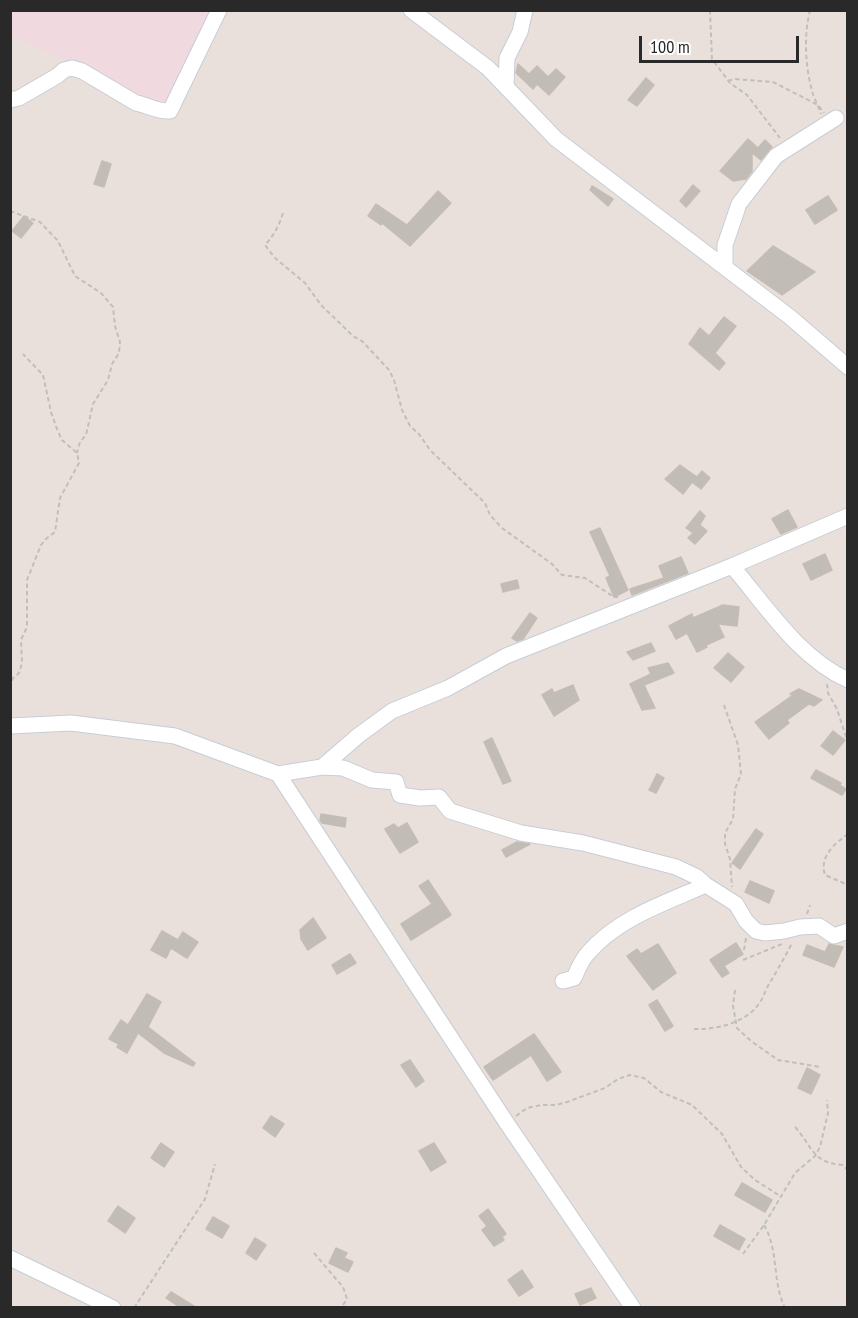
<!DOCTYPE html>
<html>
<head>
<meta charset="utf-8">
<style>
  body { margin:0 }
  #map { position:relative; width:858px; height:1318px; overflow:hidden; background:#eae0db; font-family:"PT Sans Narrow",sans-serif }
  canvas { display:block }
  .frame { position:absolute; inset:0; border:12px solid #292929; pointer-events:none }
  .scale { position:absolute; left:639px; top:36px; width:160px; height:27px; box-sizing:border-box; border:3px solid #292929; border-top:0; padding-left:8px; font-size:18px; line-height:21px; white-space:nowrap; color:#292929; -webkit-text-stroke:4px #fff; paint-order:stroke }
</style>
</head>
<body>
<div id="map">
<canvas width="858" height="1318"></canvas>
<div class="frame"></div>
<div class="scale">100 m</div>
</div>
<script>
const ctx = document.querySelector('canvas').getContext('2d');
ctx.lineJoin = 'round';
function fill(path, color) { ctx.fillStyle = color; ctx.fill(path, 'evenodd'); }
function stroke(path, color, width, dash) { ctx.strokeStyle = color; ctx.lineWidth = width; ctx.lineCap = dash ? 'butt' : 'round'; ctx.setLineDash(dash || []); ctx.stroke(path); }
fill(new Path2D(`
  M11 11H214L168 108 11 36Z`), '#f0d9df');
const building = new Path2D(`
  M518 64 529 74 537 66 548 77 556 69 565 77 549 95 537 84 533 89 516 73Z
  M646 78 654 85 637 106 628 100Z
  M748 139 758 148 765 140 772 147 761 160 752 153V171L746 179 733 181 720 171Z
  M102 161 111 164 104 187 94 184Z
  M693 185 700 191 686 207 680 201Z
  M592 186 613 199 608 206 590 190Z
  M438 191 451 203 410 246 382 223 381 225 368 216 376 204 407 225Z
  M828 196 837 210 815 224 806 210Z
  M24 216 33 223 21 238 12 231Z
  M773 246 815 272 782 295 747 271Z
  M724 317 736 326 715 353 725 363 719 370 689 344 700 328 709 336Z
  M680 465 697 477 702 471 710 478 701 489 692 482 683 494 665 479Z
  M788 510 797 527 781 534 772 519Z
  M700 511 705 516 700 525 707 531 695 544 688 538 693 533 686 528Z
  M600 528 628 590 614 597 606 578 610 576 590 532Z
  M825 554 832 570 811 580 803 564Z
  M681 557 688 573 632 595 630 589 664 578 659 566Z
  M517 580 519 588 503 592 501 584Z
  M723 605 739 607 737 626 718 624 724 637 706 645 707 647 697 652 687 633 676 639 669 626 692 614 693 618Z
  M530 613 537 618 523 639 517 641 512 638Z
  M651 643 655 651 633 660 627 652Z
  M728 653 744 667 731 682 714 668Z
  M668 663 674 673 644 685 655 708 642 710 630 684 651 674 648 668Z
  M573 685 579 700 554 716 542 695 552 689 554 693Z
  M799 689 822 700 814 706 809 704 787 720 789 723 769 739 755 722 793 695 790 694Z
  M833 731 845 740 833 755 821 746Z
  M492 738 511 781 503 784 484 742Z
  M816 770 841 783 840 785 846 789 842 795 811 778Z
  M657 774 664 778 656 793 649 790Z
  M321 814 346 818 345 827 322 823 320 820Z
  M407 823 418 842 400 853 385 829 394 824 398 828Z
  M756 829 763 834 740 869 732 863Z
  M517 842 530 844 506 857 502 850Z
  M428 880 451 915 411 940 401 924 432 904 419 886Z
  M750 881 774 891 769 903 745 892Z
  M313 918 326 938 308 950 301 939 300 930Z
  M162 931 178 940 183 932 198 942 187 958 171 948 166 958 151 950Z
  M736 943 743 954 724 966 729 973 722 977 710 960Z
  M658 944 676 973 653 990 627 956 637 949 641 954Z
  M829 944 843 947 834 967 803 955 807 945 825 952Z
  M350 954 356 963 337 974 332 965Z
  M147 994 161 1002 148 1027 195 1063 193 1066 164 1053 138 1033 127 1053 117 1047 119 1044 109 1039 121 1020 128 1025Z
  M657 1000 673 1026 665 1031 649 1005Z
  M534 1034 561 1072 547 1081 531 1055 493 1080 484 1067Z
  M410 1060 424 1081 416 1087 401 1065Z
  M807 1068 820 1075 811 1094 798 1088Z
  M271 1116 284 1124 275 1137 263 1128Z
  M161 1143 174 1152 164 1167 151 1158Z
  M434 1143 446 1162 431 1171 419 1151Z
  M742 1183 772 1200 765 1212 735 1195Z
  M118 1206 135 1218 125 1233 108 1221Z
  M488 1209 506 1234 502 1237 504 1240 494 1246 482 1230 487 1226 479 1216Z
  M213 1217 229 1226 222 1238 206 1229Z
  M720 1225 745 1239 739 1250 714 1236Z
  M255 1238 266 1245 256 1260 246 1253Z
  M336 1248 347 1253 344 1258 353 1262 348 1272 329 1263Z
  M522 1270 533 1287 519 1296 508 1280Z
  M591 1288 596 1298 580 1305 575 1294Z
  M171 1292 197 1308H181L166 1298Z`);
fill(building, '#c2bcb7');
stroke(building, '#c5bcb5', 1.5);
const minor = new Path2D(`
  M411 10 488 68 556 139 790 317 848 367
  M506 86 507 58 520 32 525 10
  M10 100 19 98 57 76 64 70 72 68 82 71 136 103C148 105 157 112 170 111L219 10
  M725 267V245L739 204 776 156 836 118
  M732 566C766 606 799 658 848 680
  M10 726 71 723 175 736 278 774 322 767 359 735 392 711 448 688 506 656 732 566 848 516
  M322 767 343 768 372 780 396 782 400 795 420 798 439 797 450 811 521 833 583 843 676 867 697 877 706 885 736 904 746 921 756 931 765 933 784 931 800 927 819 926 834 936 848 931
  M278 774 506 1122 633 1308
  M563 981 574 978C578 969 582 959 588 953 618 918 665 903 706 885
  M10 1258 113 1308`);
stroke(minor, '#c7cdd6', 17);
stroke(new Path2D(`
  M710 10 712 59 730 83 747 95 780 138
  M810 10C804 35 805 62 811 87 813 97 818 105 821 114
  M728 81 734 79 773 82 818 105 824 113
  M10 211 40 222 58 241 75 276 101 293 113 307 115 326 120 342 119 353 112 364 108 380 93 404 86 435 80 442 77 453
  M283 213C279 226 274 235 265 245L275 258 305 283 321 305 353 336 362 341 389 370 394 380 402 410 410 426 419 434 430 450 485 503 490 515 502 528 552 564 562 575 585 578 614 597H618
  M827 684 828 693 837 709 848 743
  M10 688 13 678 19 673 22 663 21 640 27 627V580L41 545 47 538 55 532 60 498 79 463 77 453 62 440 57 429 51 412 43 375 23 354
  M724 705 738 745 741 774 735 789 733 819 725 833V844L730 859 732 887
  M848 834C834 844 819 857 825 875L848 885
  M807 914 810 905
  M744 950 746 938
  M743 960 782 944
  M735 990 733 1006 737 1028 751 1041 778 1060 821 1067
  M694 1029C715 1030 745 1023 758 1005 763 999 765 991 769 984 777 971 785 957 792 943
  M516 1116 527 1108 541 1105H556L567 1102 605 1088 618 1079 630 1075 644 1078 661 1092 692 1105 722 1134 741 1167 755 1180 780 1196
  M795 1127C813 1147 812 1163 843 1165L848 1171
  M764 1225C779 1250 772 1282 785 1308
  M314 1253 343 1287 347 1299 341 1308
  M743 1254 764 1225 795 1173 815 1156 820 1147 828 1113 827 1100
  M134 1308 205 1199 215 1164`), '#bfbfbf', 2, [4.5, 3]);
stroke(minor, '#fff', 15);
</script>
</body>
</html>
